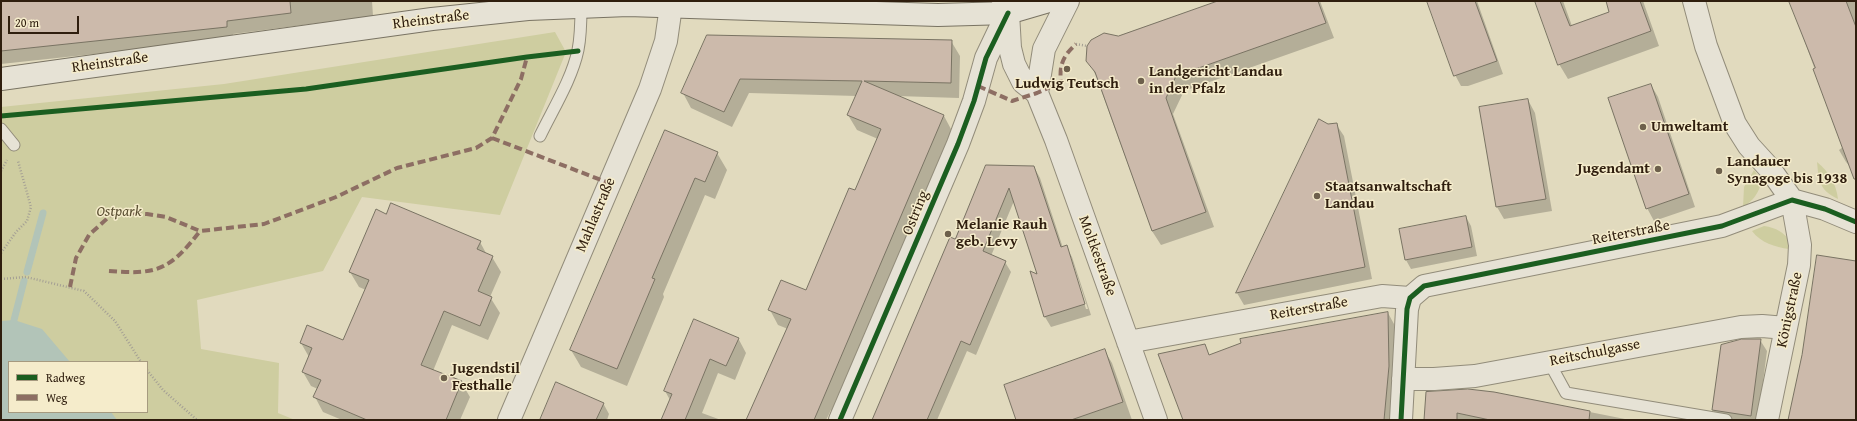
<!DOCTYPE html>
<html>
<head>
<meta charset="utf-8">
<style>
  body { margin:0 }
  #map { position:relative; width:1857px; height:421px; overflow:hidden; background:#e1dabe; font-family:"Gentium Book Plus",serif }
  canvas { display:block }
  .frame { position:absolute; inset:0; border:2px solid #2f1e0e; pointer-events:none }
  .legend { position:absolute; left:8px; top:361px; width:140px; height:52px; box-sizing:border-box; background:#f5eccb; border:1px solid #a69a7f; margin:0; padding:5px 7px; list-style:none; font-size:12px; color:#2f1e0e }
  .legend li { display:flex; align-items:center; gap:8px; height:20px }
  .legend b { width:20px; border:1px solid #a69a7f }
  .scale { position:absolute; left:8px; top:16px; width:71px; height:18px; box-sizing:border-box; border:2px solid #2f1e0e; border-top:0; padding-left:5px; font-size:12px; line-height:14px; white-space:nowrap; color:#2f1e0e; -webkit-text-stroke:3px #f5eccb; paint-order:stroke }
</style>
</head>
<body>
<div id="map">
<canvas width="1857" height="421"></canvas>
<div class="frame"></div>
<ul class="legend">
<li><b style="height:5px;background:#1b5e20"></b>Radweg</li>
<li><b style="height:5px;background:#8d6e63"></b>Weg</li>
</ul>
<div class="scale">20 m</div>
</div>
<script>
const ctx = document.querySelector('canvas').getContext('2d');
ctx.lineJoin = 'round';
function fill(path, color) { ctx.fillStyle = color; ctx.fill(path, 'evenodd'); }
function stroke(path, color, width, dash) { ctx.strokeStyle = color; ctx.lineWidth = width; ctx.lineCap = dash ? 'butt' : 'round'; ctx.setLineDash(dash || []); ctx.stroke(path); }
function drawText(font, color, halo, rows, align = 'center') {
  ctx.font = font + ' "Gentium Book Plus",serif'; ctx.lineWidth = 3; ctx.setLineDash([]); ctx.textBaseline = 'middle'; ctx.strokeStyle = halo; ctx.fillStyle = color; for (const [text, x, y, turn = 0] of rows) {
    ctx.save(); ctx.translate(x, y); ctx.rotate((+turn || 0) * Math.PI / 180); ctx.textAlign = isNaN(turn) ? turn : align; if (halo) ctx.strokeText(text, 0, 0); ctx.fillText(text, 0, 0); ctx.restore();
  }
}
fill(new Path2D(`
  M555 32 566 52 500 215 362 197 323 271 197 300 201 349 279 363 278 413 295 420H1V107L224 84ZM9 362H147V412H9Z
  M1817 162C1829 172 1836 183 1838 199 1819 190 1819 181 1817 162Z
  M1754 170 1762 181C1758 194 1754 200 1743 207L1744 187Z
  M1764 226C1777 228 1783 232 1791 242L1789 249C1775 247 1761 243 1752 231Z`), '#cecda0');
fill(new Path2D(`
  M14 320 42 329 70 362H9V412H111L117 420H1V321Z`), '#b2c4b8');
fill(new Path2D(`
  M1 1H372L373 16 233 34 234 39 1 64Z
  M1221 1H1320L1334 38 1184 91 1173 114 1214 227 1161 245 1152 231 1096 76 1088 60 1118 37Z
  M1428 1H1477L1503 74 1468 86H1461L1454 73Z
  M1536 1H1563L1572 26 1611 12 1607 1H1643L1659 46 1568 79 1559 64Z
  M1790 1H1856V173L1846 162 1839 150 1843 147Z
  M708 36 951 41 960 56 959 98 897 96 944 116 952 131 832 410H831L826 420H748L788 329 778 325 770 310 806 292 856 192 878 139 857 130 848 115 857 96 749 93 732 127 691 108 683 93Z
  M1651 85 1658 97 1695 207 1654 221 1647 208Z
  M1528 100 1535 113 1552 211 1504 219 1497 207 1480 108Z
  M1336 124 1344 136 1372 279 1244 305 1237 293Z
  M665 131 717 153 727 170 715 199 705 195 663 294 664 297 627 386 581 367 571 350Z
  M987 166 1034 167 1040 178 1063 248 1066 247 1072 257 1091 315 1051 327 1045 317 1031 273 1039 276 1014 201 991 256 1005 262 1011 272 976 355 967 351 937 420H873L955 241ZM1069 257H1071L1088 309H1086Z
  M387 215 480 242 487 255 492 257 501 272 490 297 500 313 488 340 452 325 433 371 461 382 470 397 460 420H342L323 412 315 397 318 389 311 386 303 372 309 357 301 343 344 341 366 290 359 287 350 272Z
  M1466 217 1471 226 1477 256 1411 269 1406 260Z
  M1388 313 1394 324 1395 378 1391 420H1184L1204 346 1210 356 1242 343Z
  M738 338 746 353 735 380 718 373 702 413 721 420H662L670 400 665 391Z
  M1760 340 1767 351 1758 420H1718L1713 410 1722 345Z
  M1104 350 1112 363 1132 420H1017Z
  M1494 393 1630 420H1426Z
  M603 403 609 414 607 420H541Z`), '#0003');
stroke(new Path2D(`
  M27 272 43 213
  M14 320 24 281`), '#b2c4b8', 7);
const building = new Path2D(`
  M1 1H290L291 13 227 21V27L1 51Z
  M1218 1H1318L1326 23 1176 76 1166 98 1206 212 1152 231 1095 72 1086 61 1087 46 1091 40 1104 33 1118 36Z
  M1427 1H1475L1497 61 1454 76Z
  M1535 1H1560L1570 26 1609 12 1606 1H1640L1651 31 1558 65Z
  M1789 1H1846L1856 27V179H1854L1813 69 1815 68Z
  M707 35 952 40 951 83 864 81 944 115 814 420H746L791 319 768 310 781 280 806 290 849 188 855 190 881 129 847 115 862 81 740 79 724 112 681 93Z
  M1651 84 1689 194 1646 209 1608 98Z
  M1528 99 1546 199 1496 207 1479 107Z
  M1319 119 1328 124 1337 123 1365 267 1236 293Z
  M665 130 718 152 705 182 695 178 652 278 655 279 617 369 570 350Z
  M986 165 1034 166 1061 247 1067 245 1085 304 1044 317 1030 271 1037 274 1009 188 983 251 1006 261 970 345 961 341 927 420H872L950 237 955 239Z
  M391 203 481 241 477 249 493 256 478 291 492 297 480 326 444 311 421 365 462 381 446 420H367L313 397 321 380 302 372 312 348 300 343 307 325 343 340 369 280 349 272 376 209 386 214Z
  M1466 216 1472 247 1405 260 1399 229Z
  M1817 255 1856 261V420H1788L1802 355Z
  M1388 312 1389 366 1384 420H1183L1158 354 1205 344 1209 355 1241 343 1240 339Z
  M694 319 739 338 726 366 710 359 685 420H661L672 394 664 391Z
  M1742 339H1761L1751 416 1712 410 1721 345Z
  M1105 349 1123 402 1071 420H1016L1004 385Z
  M556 382 604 403 596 420H540Z
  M1468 389 1494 392 1590 411 1589 420H1490L1457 413V420H1424L1426 392Z`);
fill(building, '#ccbaab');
stroke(building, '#797363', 1);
const lane = new Path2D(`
  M1 129 14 145
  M540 136C553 109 572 79 578 50 581 35 581 21 581 6
  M1549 362 1566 393 1726 420`);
const street = new Path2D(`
  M1003 1 1008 13 1010 48 1014 64 1023 82 1037 93 1056 140 1156 420
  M1694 1 1706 46 1735 124 1749 146 1770 169 1792 200 1800 245 1799 265 1767 420
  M1037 93 1044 49 1068 1
  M1128 342 1382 296 1410 298
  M1403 379H1434L1475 376 1741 327 1762 326 1786 328
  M509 420 650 89 666 41 671 6
  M840 420 958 144 974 101 986 58 1007 14
  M1401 420 1407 309 1410 298 1424 286 1722 226 1792 200 1825 209 1856 222`);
const secondary = new Path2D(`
  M1 79 432 19 528 9 628 5 938 15 1008 13 1049 1`);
stroke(lane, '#928c7a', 13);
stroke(street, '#928c7a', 24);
stroke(secondary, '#797363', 24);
stroke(new Path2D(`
  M1076 44 1087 46
  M1 171 7 160
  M1 253 16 232 27 221 31 207 18 161
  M1 279 26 277 84 291 115 321 141 362
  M147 370 163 390 197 420`), '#a49f94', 2.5, [1, 2]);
stroke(lane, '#e6e2d5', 11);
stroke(street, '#e6e2d5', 22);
stroke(secondary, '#e6e2d5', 22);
stroke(new Path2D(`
  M978 86 1012 101 1037 93 1061 82C1059 65 1063 56 1076 44
  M492 138 609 183
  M109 271C157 275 170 270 200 231
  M70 287 76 258 89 235 111 215 130 213 147 214 166 217 200 231 264 224 336 197 397 168 476 148 492 138 521 79 527 57`), '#8d6e63', 4, [8, 4]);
stroke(new Path2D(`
  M1 116 306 89 527 57 578 51
  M840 420 958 144 974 101 986 58 1008 13
  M1401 420 1407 309 1410 298 1424 286 1722 226 1792 200 1825 209 1856 222`), '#1b5e20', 5);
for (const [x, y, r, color] of [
  [1067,69,4,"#6d604c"],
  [1141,81,4,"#6d604c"],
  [1643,127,4,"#6d604c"],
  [1658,169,4,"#6d604c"],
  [1719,171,4,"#6d604c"],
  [1317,196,4,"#6d604c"],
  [948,234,4,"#6d604c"],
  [444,378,4,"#6d604c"]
]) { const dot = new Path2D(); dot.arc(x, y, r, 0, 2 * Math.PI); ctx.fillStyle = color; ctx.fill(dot); stroke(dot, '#f5eccb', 1.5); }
drawText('15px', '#2f1e0e', '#f5eccb', [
  ["Rheinstraße",431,20,-7],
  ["Rheinstraße",110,63,-8],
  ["Ostring",916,213,-68],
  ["Mahlastraße",596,215,-67],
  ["Reiterstraße",1631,233,-11],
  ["Moltkestraße",1097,256,70],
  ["Reiterstraße",1309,309,-10],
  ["Königstraße",1790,310,-78],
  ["Reitschulgasse",1595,353,-11]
]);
drawText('bold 15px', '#2f1e0e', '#f5eccb', [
  ["Landgericht Landau",1149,72],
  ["in der Pfalz",1149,89],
  ["Ludwig Teutsch",1067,84,"center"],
  ["Umweltamt",1651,127],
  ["Landauer",1727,162],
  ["Synagoge bis 1938",1727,179],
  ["Jugendamt",1650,169,"right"],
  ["Staatsanwaltschaft",1325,187],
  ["Landau",1325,204],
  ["Melanie Rauh",956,225],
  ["geb. Levy",956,242],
  ["Jugendstil",452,369],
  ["Festhalle",452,386]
], 'left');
drawText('italic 15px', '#5a4f32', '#f5eccb', [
  ["Ostpark",119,212]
]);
</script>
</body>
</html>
